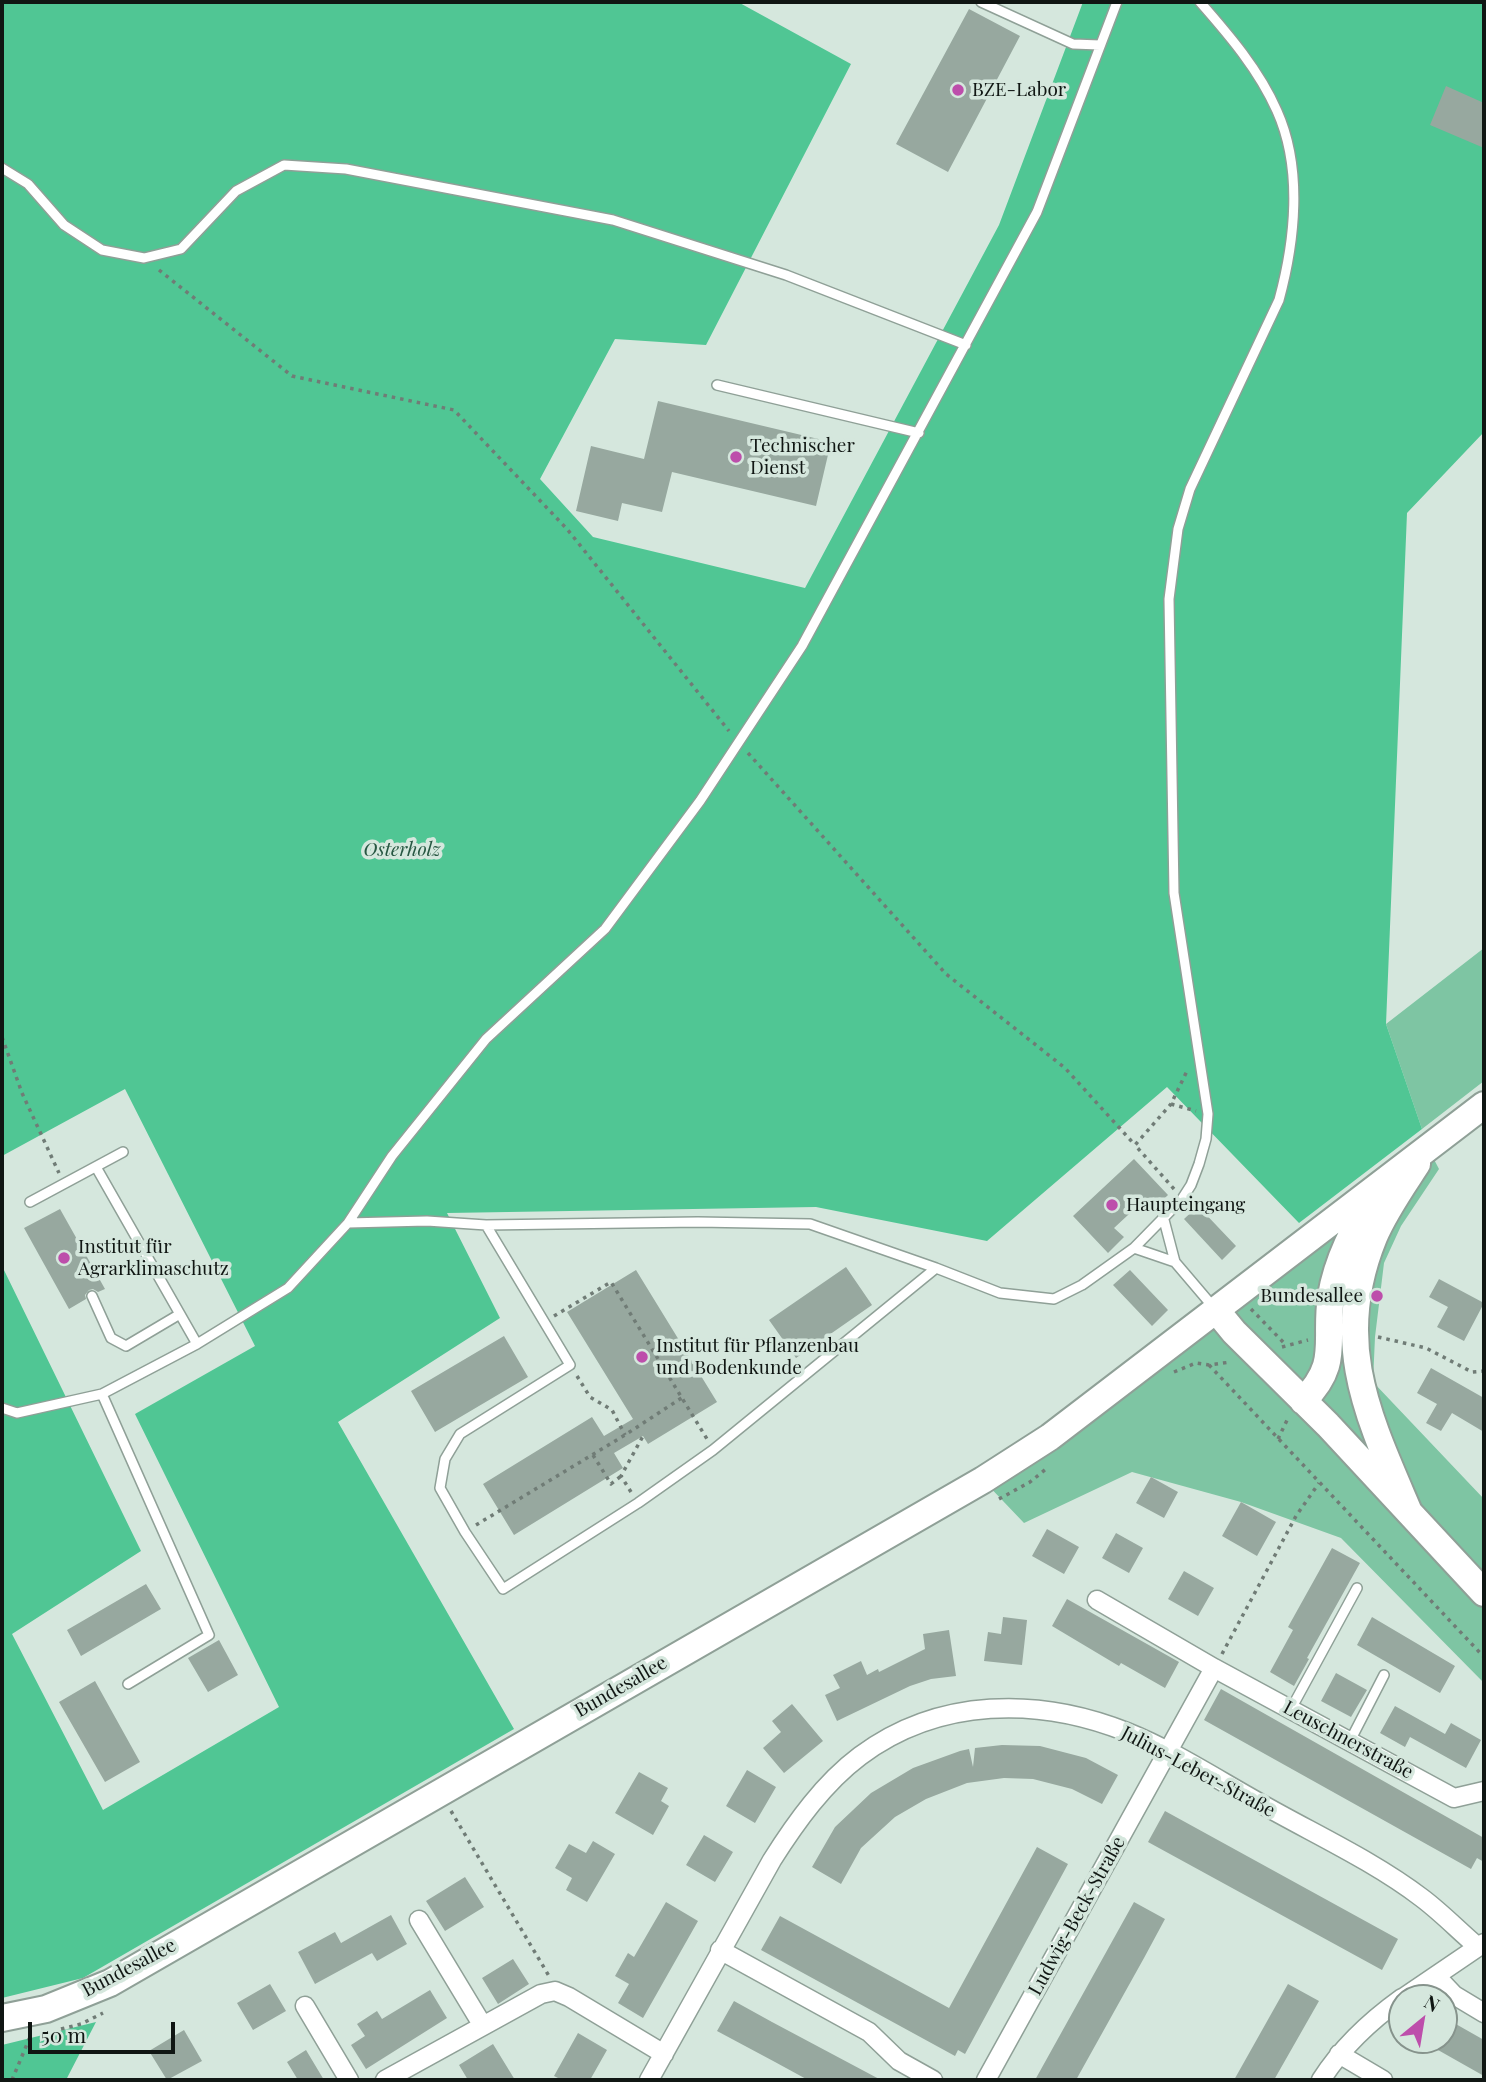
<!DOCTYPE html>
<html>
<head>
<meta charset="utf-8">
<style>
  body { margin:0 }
  #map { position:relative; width:1486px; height:2082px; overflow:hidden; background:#d5e7dd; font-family:"Playfair Display",serif }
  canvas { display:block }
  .frame { position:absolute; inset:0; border:4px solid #101613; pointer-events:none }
  .north { position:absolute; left:1388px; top:1984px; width:70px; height:70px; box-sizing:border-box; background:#d5e7dd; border:2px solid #86938c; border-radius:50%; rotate:30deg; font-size:19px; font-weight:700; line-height:28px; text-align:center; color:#101613 }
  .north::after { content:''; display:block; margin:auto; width:24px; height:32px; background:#bd4eab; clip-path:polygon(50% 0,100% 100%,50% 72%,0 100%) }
  .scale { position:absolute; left:28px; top:2022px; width:147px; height:32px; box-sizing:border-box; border:4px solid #101613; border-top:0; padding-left:9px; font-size:21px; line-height:24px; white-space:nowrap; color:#101613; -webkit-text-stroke:5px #d5e7dd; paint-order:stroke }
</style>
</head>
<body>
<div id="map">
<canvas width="1486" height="2082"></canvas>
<div class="frame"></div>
<div class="north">N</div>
<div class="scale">50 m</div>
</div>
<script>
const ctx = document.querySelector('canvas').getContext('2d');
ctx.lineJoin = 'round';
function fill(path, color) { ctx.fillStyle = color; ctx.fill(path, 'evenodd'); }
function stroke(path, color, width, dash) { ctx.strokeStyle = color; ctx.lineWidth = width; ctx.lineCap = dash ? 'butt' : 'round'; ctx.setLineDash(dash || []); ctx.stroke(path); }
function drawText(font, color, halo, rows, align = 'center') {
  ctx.font = font + ' "Playfair Display",serif'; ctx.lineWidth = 7; ctx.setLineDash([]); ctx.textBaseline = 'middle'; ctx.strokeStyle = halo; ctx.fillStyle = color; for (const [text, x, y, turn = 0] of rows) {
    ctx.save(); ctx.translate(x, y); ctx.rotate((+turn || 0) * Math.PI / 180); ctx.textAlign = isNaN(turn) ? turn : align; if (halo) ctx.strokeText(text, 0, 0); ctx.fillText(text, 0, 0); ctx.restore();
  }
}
fill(new Path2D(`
  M1484 948V1081L1422 1129 1386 1024Z
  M1428 1148 1439 1169 1401 1226 1384 1263 1375 1337 1373 1382 1484 1499V1683L1341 1538 1241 1502 1132 1472 1024 1523 983 1480Z`), '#7ec5a3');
fill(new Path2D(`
  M2 2H738L851 64 706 345 615 339 540 479 593 537 805 588 999 225 1083 2H1484V432L1407 513 1386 1024 1422 1129 1299 1223 1167 1087 987 1241 816 1207 447 1213 500 1318 338 1422 514 1729 83 1978 2 1998V1266L141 1551 12 1634 103 1810 279 1707 135 1414 255 1346 125 1089 2 1156Z
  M96 2022 66 2080H2V2045Z`), '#50c694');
fill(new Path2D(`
  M969 9 1020 36 948 172 896 144Z
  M1446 86 1484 103V148L1430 125Z
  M658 401 831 442 816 506 672 472 662 512 622 503 618 521 576 511 591 446 644 459Z
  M1134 1159 1168 1195 1151 1211 1142 1202 1114 1228 1124 1237 1108 1253 1073 1216Z
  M1198 1206 1236 1246 1222 1260 1184 1219Z
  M60 1209 105 1289 98 1292 93 1289 89 1290 85 1295 86 1299 69 1309 24 1228Z
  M846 1267 872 1305 796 1358 769 1320Z
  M636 1270 717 1402 648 1444 643 1436 614 1453 623 1468 514 1535 483 1484 592 1417 604 1436 633 1419 567 1312Z
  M1130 1270 1168 1310 1152 1326 1113 1285Z
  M1439 1279 1484 1303 1464 1341 1437 1327 1448 1307 1429 1297Z
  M504 1336 528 1377 435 1432 411 1391Z
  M1431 1368 1484 1398V1432L1452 1413 1441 1431 1426 1423 1437 1404 1417 1393Z
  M1151 1477 1178 1492 1164 1518 1136 1503Z
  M1241 1502 1276 1522 1257 1556 1222 1536Z
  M1047 1529 1079 1547 1064 1574 1032 1556Z
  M1116 1533 1143 1548 1129 1573 1102 1558Z
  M1332 1548 1360 1563 1307 1658 1309 1659 1294 1686 1270 1672 1293 1630 1288 1627Z
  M1184 1571 1214 1588 1198 1616 1168 1599Z
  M146 1584 161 1609 81 1656 67 1630Z
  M1067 1599 1179 1662 1165 1688 1121 1663 1119 1666 1052 1626Z
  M1003 1617 1027 1620 1022 1665 984 1661 988 1632 1001 1634Z
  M1372 1617 1455 1666 1440 1693 1357 1645Z
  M949 1630 956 1676 931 1679 910 1686 837 1721 825 1695 840 1688 833 1675 861 1661 867 1675 878 1669 879 1672 925 1649 923 1634Z
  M219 1640 238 1675 208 1692 188 1658Z
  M1336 1673 1367 1690 1351 1717 1321 1701Z
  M95 1681 140 1762 105 1782 59 1702Z
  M1221 1689 1484 1838V1862L1477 1858 1471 1869 1204 1720Z
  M792 1704 823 1741 784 1773 763 1748 781 1732 772 1721Z
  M1395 1706 1445 1734 1451 1723 1481 1740 1466 1768 1410 1737 1405 1747 1380 1733Z
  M1002 1745 1040 1746 1086 1758 1118 1775 1102 1804 1072 1789 1033 1779 1004 1778 967 1783 926 1799 895 1817 861 1848 841 1884 812 1867 835 1827 871 1793 913 1768 960 1751 969 1749 973 1767 975 1748Z
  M747 1770 776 1787 755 1823 726 1806Z
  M639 1772 668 1788 661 1801 669 1806 653 1835 615 1813Z
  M1165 1811 1398 1939 1382 1970 1148 1842Z
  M704 1835 733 1852 715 1882 686 1865Z
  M593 1841 615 1854 587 1902 566 1890 572 1878 555 1868 569 1844 586 1853Z
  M1037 1847 1068 1864 965 2054 958 2050 955 2056 761 1950 780 1916 949 2008Z
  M465 1877 484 1907 445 1931 426 1901Z
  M666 1902 698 1921 643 2018 618 2003 629 1984 615 1976 628 1953 634 1957Z
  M1134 1902 1165 1919 1144 1958 1076 2080H1035Z
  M391 1915 407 1944 377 1961 372 1953 315 1984 298 1952 335 1932 341 1943Z
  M513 1959 529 1984 498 2004 482 1978Z
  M270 1984 286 2011 253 2030 237 2003Z
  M1288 1984 1319 2001 1274 2080H1234Z
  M430 1990 447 2018 366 2069 351 2045 365 2036 357 2024 377 2011 382 2019Z
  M734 2001 772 2022 881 2080H808L775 2062 717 2031Z
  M1454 2023 1484 2040V2076L1438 2050Z
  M184 2030 202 2061 167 2080 149 2051Z
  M578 2033 607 2050 590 2080H562L554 2076Z
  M493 2044 515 2080H468L459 2065Z
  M306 2050 324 2080H298L287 2062Z`), '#97a89f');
const lane = new Path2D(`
  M981 2 1073 44 1100 45
  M2 168 28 184 64 225 102 250 144 258 181 249 236 191 284 165 346 169 613 220 786 275 966 345
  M717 385 919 433
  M96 1167 197 1344
  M30 1202 123 1152
  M1164 1220 1175 1262 1215 1309
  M348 1223 427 1221 486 1225 698 1222 810 1224 936 1268 1000 1293 1054 1299 1082 1285 1134 1248 1182 1199 1191 1185 1199 1164 1206 1139 1208 1114 1174 893 1169 599 1178 529 1190 489 1279 300C1295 241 1303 169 1277 111 1259 70 1229 35 1200 2
  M486 1225 570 1365 460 1434 445 1459 440 1488 465 1532 503 1589 638 1503 713 1450 936 1268
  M1134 1248 1175 1262
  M92 1296 111 1338 126 1346 180 1314
  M102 1394 209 1635 128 1684
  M2 1408 17 1413 102 1394 197 1344 288 1288 348 1223 392 1156 486 1039 605 929 700 801 802 646 1037 212 1117 2
  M1291 1709 1357 1588
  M1350 1741 1384 1675`);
const street = new Path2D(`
  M1097 1600 1214 1668 1454 1798 1484 1791
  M419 1920 483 2026
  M720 1950 869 2032 899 2061 933 2080
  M1436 1976 1454 1995 1484 2013
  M1403 1998 1484 1943
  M305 2006 349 2080
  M1339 2054 1383 2080
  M385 2080 541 1994 555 1991 569 1997 664 2054
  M649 2080 772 1860C796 1822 824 1783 860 1756 939 1697 1039 1697 1127 1732 1172 1750 1215 1778 1258 1802 1312 1833 1372 1860 1422 1898 1442 1913 1459 1931 1478 1947
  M986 2080 1214 1668
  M1321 2080C1342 2047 1370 2021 1402 1998`);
const secondary = new Path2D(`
  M1216 1310 1234 1332 1328 1425 1484 1593
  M1303 1401C1341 1363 1324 1342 1331 1296 1337 1260 1354 1228 1373 1197
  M1409 1512C1368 1416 1331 1342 1374 1237 1385 1211 1402 1187 1417 1164
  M2 2018 46 2009 110 1983 983 1480 1050 1437 1484 1105`);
stroke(lane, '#8fa097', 12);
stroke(street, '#8fa097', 21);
stroke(secondary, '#8fa097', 30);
stroke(new Path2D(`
  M159 270 292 376 454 410 567 529 729 731
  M748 753 946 974 1065 1068 1135 1145
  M2 1037 22 1093 59 1173
  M1171 1104 1196 1111
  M1174 1189 1135 1145 1171 1104 1187 1071
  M1251 1309 1286 1345
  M554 1316 611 1282 707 1439
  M1378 1337 1426 1348 1472 1372 1484 1371
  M1282 1347 1308 1340
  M1209 1365 1484 1657
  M1174 1372 1196 1363 1209 1365 1231 1362
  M577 1376 590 1397 612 1410 625 1435
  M1278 1439 1289 1416
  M593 1455 611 1484 621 1476
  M631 1492 621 1476 643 1436
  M999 1499 1030 1482 1046 1469
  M476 1525 625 1435 683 1397
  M1222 1654 1296 1516 1319 1483
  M451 1811 549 1976
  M61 2029 81 2024 103 2013
  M12 2080 30 2037`), '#707c76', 3.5, [3.5, 5]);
stroke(lane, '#fff', 9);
stroke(street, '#fff', 18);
stroke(secondary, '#fff', 26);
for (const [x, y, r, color] of [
  [958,90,7,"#bd4eab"],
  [736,457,7,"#bd4eab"],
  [1112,1205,7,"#bd4eab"],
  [64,1258,7,"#bd4eab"],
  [1377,1296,7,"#bd4eab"],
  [642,1357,7,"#bd4eab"]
]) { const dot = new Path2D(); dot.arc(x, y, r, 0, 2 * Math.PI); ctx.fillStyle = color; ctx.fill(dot); stroke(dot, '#d5e7dd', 2.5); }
drawText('19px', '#101613', '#d5e7dd', [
  ["BZE-Labor",972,90],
  ["Technischer",750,446],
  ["Dienst",750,468],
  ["Haupteingang",1126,1205],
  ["Institut für",78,1247],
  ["Agrarklimaschutz",78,1269],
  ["Bundesallee",1363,1296,"right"],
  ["Institut für Pflanzenbau",656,1346],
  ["und Bodenkunde",656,1368]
], 'left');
drawText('italic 19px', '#275742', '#d5e7dd', [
  ["Osterholz",402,850]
]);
drawText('19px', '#101613', '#d5e7dd', [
  ["Bundesallee",621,1687,-30],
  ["Leuschnerstraße",1348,1740,28],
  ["Julius-Leber-Straße",1198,1772,28],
  ["Ludwig-Beck-Straße",1077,1916,-61],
  ["Bundesallee",129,1968,-28]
]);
</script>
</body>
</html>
